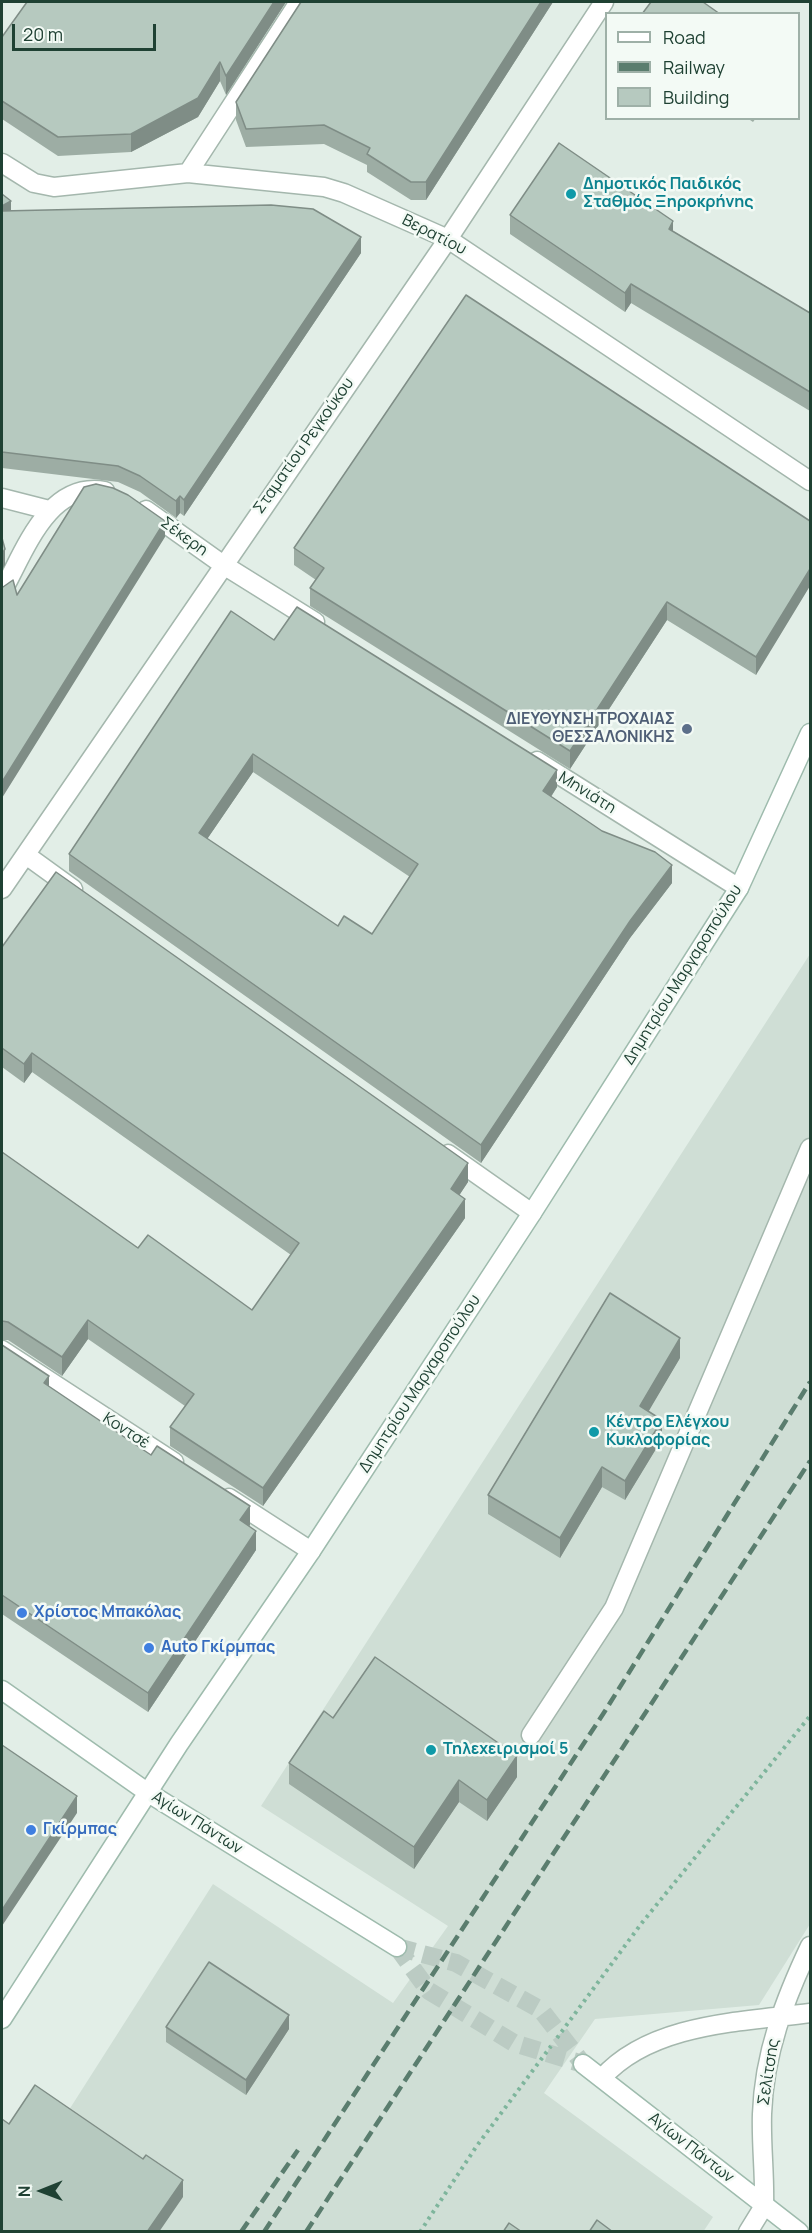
<!DOCTYPE html>
<html>
<head>
<meta charset="utf-8">
<style>
  body { margin:0 }
  #map { position:relative; width:812px; height:2233px; overflow:hidden; background:#e2eee7; font-family:Manrope,sans-serif }
  canvas { display:block }
  .frame { position:absolute; inset:0; border:3px solid #1f4133; pointer-events:none }
  .legend { position:absolute; left:605px; top:12px; width:195px; height:108px; box-sizing:border-box; background:#f3faf5; border:2px solid #9eb0a7; margin:0; padding:8px 10px; list-style:none; font-size:18px; color:#1f4133 }
  .legend li { display:flex; align-items:center; gap:12px; height:30px }
  .legend b { width:30px; border:2px solid #9eb0a7 }
  .north { position:absolute; left:12px; top:2161px; width:60px; height:60px; -webkit-text-stroke:4px #f3faf5; paint-order:stroke; rotate:269deg; font-size:16px; font-weight:700; line-height:24px; text-align:center; color:#1f4133 }
  .north::after { content:''; display:block; margin:auto; width:21px; height:27px; background:#1f4133; clip-path:polygon(50% 0,100% 100%,50% 72%,0 100%) }
  .scale { position:absolute; left:12px; top:24px; width:144px; height:27px; box-sizing:border-box; border:3px solid #1f4133; border-top:0; padding-left:8px; font-size:18px; line-height:21px; white-space:nowrap; color:#1f4133; -webkit-text-stroke:4px #f3faf5; paint-order:stroke }
</style>
</head>
<body>
<div id="map">
<canvas width="812" height="2233"></canvas>
<div class="frame"></div>
<ul class="legend">
<li><b style="height:8px;background:#fff"></b>Road</li>
<li><b style="height:8px;background:#5a7d6e"></b>Railway</li>
<li><b style="height:16px;background:#b6c9bf"></b>Building</li>
</ul>
<div class="north">N</div>
<div class="scale">20 m</div>
</div>
<script>
const ctx = document.querySelector('canvas').getContext('2d');
ctx.lineJoin = 'round';
function fill(path, color) { ctx.fillStyle = color; ctx.fill(path, 'evenodd'); }
function stroke(path, color, width, dash) { ctx.strokeStyle = color; ctx.lineWidth = width; ctx.lineCap = dash ? 'butt' : 'round'; ctx.setLineDash(dash || []); ctx.stroke(path); }
function drawText(font, color, halo, rows, align = 'center') {
  ctx.font = font + ' Manrope,sans-serif'; ctx.lineWidth = 5; ctx.setLineDash([]); ctx.textBaseline = 'middle'; ctx.strokeStyle = halo; ctx.fillStyle = color; for (const [text, x, y, turn = 0] of rows) {
    ctx.save(); ctx.translate(x, y); ctx.rotate((+turn || 0) * Math.PI / 180); ctx.textAlign = isNaN(turn) ? turn : align; if (halo) ctx.strokeText(text, 0, 0); ctx.fillText(text, 0, 0); ctx.restore();
  }
}
fill(new Path2D(`
  M810 954V1924L759 2005 595 2019 544 2093 713 2217 703 2232H2V2215L213 1884 393 2003 448 1926 261 1806Z`), '#cfded5');
stroke(new Path2D(`
  M397 1947 456 1963 541 2010 583 2064
  M397 1947 429 1991 514 2043 583 2064`), '#bbcbc3', 18, [18, 9]);
const lane = new Path2D(`
  M531 1735 614 1608 810 1148
  M602 2078C651 2023 742 2022 810 2013
  M764 2206C765 2175 761 2145 762 2114 764 2053 785 1999 810 1946`);
const street = new Path2D(`
  M2 163 34 183 54 187 188 173 324 187 344 193 448 239 810 481
  M188 173 299 2
  M2 498 49 510
  M146 510 222 564 315 622
  M2 592C25 551 48 481 105 491
  M537 761 739 888
  M26 855 73 889
  M2 889 448 239 604 2
  M448 1154 532 1213
  M2 1350 174 1462
  M229 1498 311 1551
  M748 2232 764 2206`);
const secondary = new Path2D(`
  M2 1690 147 1792 397 1947
  M2 2019 179 1744 311 1551 532 1213 739 888 810 733
  M583 2064 799 2232`);
stroke(lane, '#a4b7ad', 21);
stroke(street, '#a4b7ad', 21);
stroke(secondary, '#9ebbad', 21);
stroke(new Path2D(`
  M557 2038 641 1924 810 1716
  M420 2232 476 2147 551 2046`), '#7eb59c', 4, [3, 4.5]);
stroke(lane, '#fff', 18);
stroke(street, '#fff', 18);
stroke(secondary, '#fff', 18);
stroke(new Path2D(`
  M241 2232 298 2150
  M264 2232 605 1711 810 1382
  M306 2232 810 1461`), '#5a7d6e', 4.5, [12, 6]);
fill(new Path2D(`
  M27 2H286L226 95 220 81 198 117 131 152 58 156 2 119V37Z
  M553 2 426 200H411L367 172V165L324 144 246 147 236 120V102Z
  M747 118H756L753 122Z
  M2 194 11 210 361 253 184 516 180 513 176 518 140 492 118 482 2 468Z
  M510 215 673 231 810 313V411L631 303 625 312 510 234Z
  M810 521 756 675 667 620 570 769 310 606V588L316 580 294 565V548Z
  M274 640 557 787 551 797 672 883 630 938 481 1163 69 871V854ZM253 772 410 877 372 934 338 926 207 839Z
  M2 947 468 1182 459 1195 465 1218 263 1506 170 1446V1427L185 1406 88 1339 62 1376 8 1340H2V1152L138 1248 252 1310 291 1255 32 1072 24 1083 2 1067Z
  M2 1344 49 1387 250 1525 249 1526 256 1550 148 1712 2 1614Z
  M680 1358 648 1411 662 1439 625 1500 602 1487 560 1558 488 1514V1495Z
  M333 1718 517 1777 487 1821 459 1802 414 1869 289 1784V1763Z
  M166 2027 289 2029 246 2095 166 2042Z`), '#9dada4');
fill(new Path2D(`
  M274 2H286L226 95V76Z
  M541 2H553L426 200V182Z
  M220 62V81L198 117 131 152V134Z
  M11 201V217L2 222V206Z
  M673 221V241L669 229Z
  M361 237V253L184 516V500Z
  M631 284V303L625 312V293Z
  M180 496V513L176 518V501Z
  M165 521V537L2 798V782Z
  M5 549V565L2 570V554Z
  M810 569V586L756 675V657Z
  M667 602V620L570 769V751Z
  M253 754V772L199 851V833Z
  M557 770V787L543 809V791Z
  M672 865V883L630 938 481 1163V1145L630 921Z
  M32 1053V1072L24 1083V1064Z
  M468 1163V1182L451 1208V1189Z
  M465 1199V1218L263 1506V1488Z
  M88 1320V1339L62 1376V1357Z
  M680 1338V1358L640 1426V1406Z
  M49 1376V1394L44 1383Z
  M662 1420V1439L625 1500V1481Z
  M602 1467V1487L560 1558V1538Z
  M250 1506V1525L240 1539V1520Z
  M256 1531V1550L148 1712V1693Z
  M517 1756V1777L487 1821V1800Z
  M459 1780V1802L414 1869V1847Z
  M77 1796V1813L2 1926V1910Z
  M289 2015V2029L246 2095V2080Z
  M183 2180V2197L159 2232H147Z`), '#7f8d86');
const building = new Path2D(`
  M27 2H274L226 76 220 62 198 98 131 134 58 137 2 101V37Z
  M301 2H541L426 182H411L367 154 370 148 324 125 246 129 236 102Z
  M651 2H703L720 14H642Z
  M559 143 673 221 669 229 810 313V392L631 284 625 293 510 215Z
  M2 194 11 201 2 206Z
  M271 205 313 209 361 237 184 500 180 496 176 501 140 476 118 466 2 452V211Z
  M466 295 810 521V569L756 657 667 602 570 751 310 588 324 568 294 548Z
  M96 484 113 488 128 495 165 521 2 782V586L3 587 13 580 17 595 84 487Z
  M2 538 5 549 2 554Z
  M297 607 557 770 543 791 602 831 655 852 672 865 630 921 481 1145 69 854 231 611 274 640ZM253 754 418 864 372 934 344 916 338 926 199 833Z
  M56 872 468 1163 451 1189 465 1199 263 1488 170 1427 194 1394 88 1320 62 1357 8 1322 2 1321V1152L138 1248 148 1235 252 1310 299 1243 32 1053 24 1064 2 1048V947Z
  M610 1293 680 1338 640 1406 662 1420 625 1481 602 1467 560 1538 488 1495Z
  M2 1345 49 1376 44 1383 151 1455 157 1446 250 1506 240 1520 256 1531 148 1693 2 1595Z
  M375 1657 517 1756 487 1800 459 1780 414 1847 289 1763 324 1711 333 1718Z
  M2 1745 77 1796 2 1910Z
  M209 1962 289 2015 246 2080 166 2027Z
  M35 2085 143 2159 146 2155 183 2180 147 2232H2V2119L9 2124Z
  M597 2220 613 2232H589Z
  M509 2223 522 2232H503Z`);
fill(building, '#b6c9bf');
stroke(building, '#7f8d86', 1.5);
for (const [x, y, r, color] of [
  [571,194,6,"#0f9aa8"],
  [687,729,6,"#5c6f8a"],
  [594,1432,6,"#0f9aa8"],
  [22,1613,6,"#3f7fe0"],
  [149,1648,6,"#3f7fe0"],
  [431,1750,6,"#0f9aa8"],
  [31,1830,6,"#3f7fe0"]
]) { const dot = new Path2D(); dot.arc(x, y, r, 0, 2 * Math.PI); ctx.fillStyle = color; ctx.fill(dot); stroke(dot, '#f3faf5', 2); }
drawText('bold 16px', '#0d838f', '#f3faf5', [
  ["Δημοτικός Παιδικός",583,185],
  ["Σταθμός Ξηροκρήνης",583,203],
  ["Κέντρο Ελέγχου",606,1423],
  ["Κυκλοφορίας",606,1441],
  ["Τηλεχειρισμοί 5",443,1750]
], 'left');
drawText('16px', '#1f4133', '#f3faf5', [
  ["Βερατίου",434,235,27],
  ["Σταματίου Ρεγκούκου",304,446,-55],
  ["Σέκερη",184,537,36],
  ["Μηνιάτη",587,793,32],
  ["Δημητρίου Μαργαροπούλου",683,975,-58],
  ["Δημητρίου Μαργαροπούλου",420,1384,-57],
  ["Κοντσέ",126,1431,33],
  ["Αγίων Πάντων",197,1823,32],
  ["Σελίτσης",769,2072,-81],
  ["Αγίων Πάντων",691,2148,38]
]);
drawText('bold 16px', '#4e5e75', '#f3faf5', [
  ["ΔΙΕΥΘΥΝΣΗ ΤΡΟΧΑΙΑΣ",675,720],
  ["ΘΕΣΣΑΛΟΝΙΚΗΣ",675,738]
], 'right');
drawText('bold 16px', '#366cbe', '#f3faf5', [
  ["Χρίστος Μπακόλας",34,1613],
  ["Auto Γκίρμπας",161,1648],
  ["Γκίρμπας",43,1830]
], 'left');
</script>
</body>
</html>
